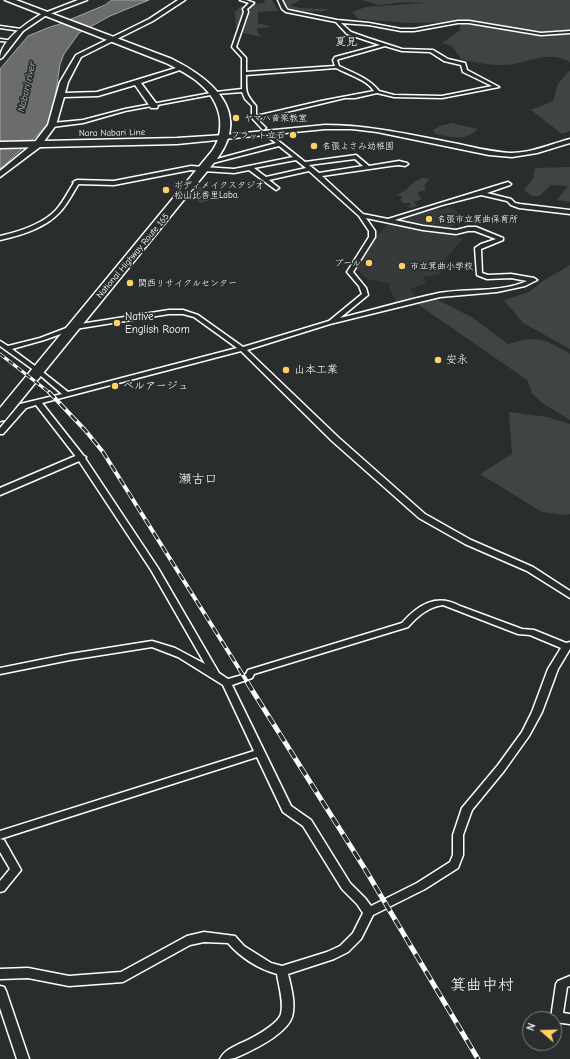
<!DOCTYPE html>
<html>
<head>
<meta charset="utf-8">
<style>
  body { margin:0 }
  #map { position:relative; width:570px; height:1059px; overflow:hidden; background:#2a2d2e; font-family:"Comic Neue",sans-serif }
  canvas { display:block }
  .north { position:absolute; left:522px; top:1011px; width:40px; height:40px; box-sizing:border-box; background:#2a2d2e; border:1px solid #7f8182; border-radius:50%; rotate:290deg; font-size:11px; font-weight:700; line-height:16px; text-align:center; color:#fff }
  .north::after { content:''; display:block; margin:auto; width:14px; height:18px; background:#ffd166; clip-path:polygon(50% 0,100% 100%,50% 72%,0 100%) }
</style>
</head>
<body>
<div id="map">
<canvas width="570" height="1059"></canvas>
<div class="north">N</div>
</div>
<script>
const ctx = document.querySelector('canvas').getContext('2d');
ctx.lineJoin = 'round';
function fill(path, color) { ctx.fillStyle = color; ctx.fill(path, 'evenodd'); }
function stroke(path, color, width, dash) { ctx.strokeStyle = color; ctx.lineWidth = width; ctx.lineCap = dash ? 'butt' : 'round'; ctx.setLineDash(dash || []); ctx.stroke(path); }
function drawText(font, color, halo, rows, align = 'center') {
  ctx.font = font + ' "Comic Neue","Klee One",sans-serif'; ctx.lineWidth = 3.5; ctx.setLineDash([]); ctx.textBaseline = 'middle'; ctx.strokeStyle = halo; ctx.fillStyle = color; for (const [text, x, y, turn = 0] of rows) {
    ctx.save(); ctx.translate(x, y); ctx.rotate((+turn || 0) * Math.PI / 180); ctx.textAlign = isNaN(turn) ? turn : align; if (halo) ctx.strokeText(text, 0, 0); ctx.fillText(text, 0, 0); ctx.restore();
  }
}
fill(new Path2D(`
  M433 207 440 210 449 207 467 217 446 230 391 221Z
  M389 223 440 231 463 239 444 260 448 264 438 275 424 277 423 280 427 283 410 289 417 299 392 306 395 299 389 288 390 284 367 279 356 268 370 243Z`), '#373a3b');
fill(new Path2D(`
  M265 0H272L278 11 258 12V23L271 27 257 28V31L261 37 244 33 236 28 235 12 241 6 264 3Z
  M281 0H300L290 6 301 8 327 9 328 10C320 12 292 13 286 8 284 6 282 2 281 0Z
  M361 0H570V62C546 49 529 64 504 65 490 65 475 63 461 59L452 46 442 43 459 31 462 22 409 23 358 19 352 12 366 7 426 3 406 2 379 5Z
  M570 71V131L562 134 531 110 553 101 558 84 568 72Z
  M451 123 478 129C464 142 452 137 435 134L433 130 440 126Z
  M570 167V202L557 200 568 186 551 185 539 196H532L524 190 533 179 535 168Z
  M424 178 430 179 424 185 426 187 424 189 426 190 417 193 422 199 414 202 417 206 411 208 407 206 411 205 410 203H403L400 199 403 198 401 196 395 195C408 193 411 180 424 178Z
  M198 185 213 199 201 203 188 195Z
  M570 265V349L523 323 504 300 529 292 544 280Z
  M434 298 473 318 508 344C537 335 545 339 570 354V420L542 403 532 393 527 380 416 303Z
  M509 412 547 417 570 424V514L563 515 542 512 480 474 512 454Z`), '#414445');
const water = new Path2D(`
  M112 0H149L110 16 79 33 64 54 60 64 53 111 46 127 0 169V69L28 36 50 27 57 25 105 5Z`);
fill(water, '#6a6c6d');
stroke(water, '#a6a7a7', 1);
stroke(new Path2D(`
  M263 128 271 137`), '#3f4243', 4.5, [4.5, 2.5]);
const street = new Path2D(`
  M240 0H246L254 3 247 9 248 12 236 47 246 58V72L335 66 333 60 335 57 380 45 347 34 336 22 286 12 282 9 278 0H282L286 8 288 10 337 20 369 23 401 29H414L458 21H469L541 33 570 31V33L541 35 469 23H458L414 31H401L369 25 341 23 351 32 368 38 402 49 433 50 448 59 465 63 467 70 499 87 442 98 394 97 377 93 355 98H345L257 119 266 128 263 130 252 118V106L245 99 242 92 216 94 125 111 83 123 52 127 49 125 52 123 83 120 125 109 216 92 242 89V58L232 47 244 12 243 9 249 3ZM385 46 402 51 430 52 444 61 461 65 463 72 492 86 442 96 394 95 379 91C369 78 353 73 339 66L337 60 339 59ZM336 68C349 75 366 79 374 91L321 101 256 116V106C245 93 246 92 246 75Z
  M0 26 21 29 23 30 21 31 0 28Z
  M0 39 14 41 12 42 0 41Z
  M271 135 305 162 356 155 369 166 399 161 407 163 408 164 405 166 399 165 390 166 322 176 363 214 388 219 508 182 511 184 510 185 487 193 511 199 515 203 520 204 570 210V214L519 208 511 205 507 201 481 195 442 205 395 220 423 226 456 230 468 227H476L503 238V240L481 249 482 273 488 275 511 274 534 278 537 280 525 286 497 292 440 297 330 324 247 350 338 437 425 514 471 540 533 567 570 591V598L527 571 465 544 419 518 332 441 241 351 42 403 83 455 158 568 219 673 228 679 246 674 248 670 402 623C418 605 436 593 460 606L522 629 534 630 566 643 570 642V649L558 669 542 712 529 736 504 771 472 810 463 835V855L458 868 425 889 373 915 361 939 348 952 334 959 288 974C291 987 296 1003 292 1017 286 1035 251 1051 235 1058 231 1059 225 1059 220 1059 224 1051 231 1048 239 1044 249 1040 278 1025 281 1014 284 1002 279 987 277 974 259 969 241 958 228 943L204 942 190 945 123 982 69 986 28 978 0 979V969L28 968 69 976 121 972 187 936 204 932 235 936 244 946 271 963 282 966 327 952 340 946 353 933 363 913 357 904 342 889 303 826 283 812 257 757 0 839 4 840 21 870 4 891 0 892V881L10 869 0 852V831L254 751 223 685 178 657 152 647 70 660 0 674V668L70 654 152 641 175 648 205 664 151 570 77 458 36 405 26 408 3 434H0V428L20 404 62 394 35 371 0 346V341L8 346 40 338 74 325 169 310H183L198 315 243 347 329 321 362 294 359 286 347 272 369 237V231L359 216 309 171 269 180 279 188 276 190 249 170 234 173 204 171 201 169 204 167 234 169 293 157 279 146 209 164 206 162 276 143 268 137ZM355 159 363 166 319 173 309 165ZM296 160 306 168 266 177 254 168ZM366 218 423 230 456 234 468 231H475L496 239 481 244 475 248 477 275 487 279 511 278 527 281C500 293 468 288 439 293 406 300 373 310 340 318L368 295 366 288 353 272 375 237V231ZM169 314H183L194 317 237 348 68 392 39 369 12 349 44 340 75 329ZM443 605 518 634 530 635 561 648 548 669 532 712 522 732 498 765 462 808 453 835V855L450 862 417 883 371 906 365 898 350 883 311 820 291 806 232 685 252 678 254 674 408 627C418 616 428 607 443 605Z
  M75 181 80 182C73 192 68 204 59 213 45 228 19 236 0 240V236C18 232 43 224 56 210 64 201 69 190 75 181Z
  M570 976V986L567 987 563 1013 570 1014V1024L554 1022V1019L551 1018 556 984 558 981Z
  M0 986 4 987 6 991 29 1059H17L0 1008Z`);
const secondary = new Path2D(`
  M178 0H185L153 21 81 57 68 82 65 93 97 92 179 67H183V69L141 83 158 106 157 108H151L135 85 98 96 64 97 56 125 40 147 0 177V171L34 143 48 125 60 82 76 55 149 19Z
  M43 13 48 14 23 31 2 58 0 59C0 40 28 22 43 13Z
  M325 125C367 125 407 134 448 142 469 146 490 152 511 153 531 153 551 144 570 139V143L537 153 512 157 489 155 377 132 352 129H325L224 139 220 137 224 135Z
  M191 166 204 167 208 169 204 171 191 170 114 185 77 184 73 182 77 180 114 181Z
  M80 454 86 457 84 459 0 495V488Z`);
const primary = new Path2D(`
  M78 0H87L47 15 42 14Z
  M224 135H227L228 137 227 139 177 144 0 148V142L177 138Z`);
const highway = new Path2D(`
  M5 0H16L172 59C212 79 252 112 217 159L5 420 0 421V408L212 151C219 141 221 131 220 119 216 89 190 75 166 63Z`);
stroke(street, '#fff', 3);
stroke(secondary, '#fff', 3);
stroke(primary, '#fff', 3);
stroke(highway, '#fff', 3);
fill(street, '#2a2d2e');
fill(secondary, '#2a2d2e');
fill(primary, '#2a2d2e');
fill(highway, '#2a2d2e');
const railFar2 = new Path2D(`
  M0 354 50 393`);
const railFar1 = new Path2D(`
  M49 392 85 430 103 452 248 683`);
const rail = new Path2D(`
  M247 682 365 869 478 1059`);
stroke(railFar2, '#fff', 3);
stroke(railFar1, '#fff', 4);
stroke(rail, '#fff', 5);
stroke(railFar2, '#2a2d2e', 2, [5.5]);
stroke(railFar1, '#2a2d2e', 2.5, [8]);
stroke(rail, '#2a2d2e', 3.5, [10]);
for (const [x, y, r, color] of [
  [236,118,4,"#ffd166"],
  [293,135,4,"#ffd166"],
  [314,146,4,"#ffd166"],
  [166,190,4,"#ffd166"],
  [429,219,4,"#ffd166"],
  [369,263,4,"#ffd166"],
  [402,266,4,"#ffd166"],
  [130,283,4,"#ffd166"],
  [117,323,4,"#ffd166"],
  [438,360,4,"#ffd166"],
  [286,370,4,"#ffd166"],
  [115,386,4,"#ffd166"]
]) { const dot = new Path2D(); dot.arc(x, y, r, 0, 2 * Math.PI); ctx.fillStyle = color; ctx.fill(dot); stroke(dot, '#2a2d2e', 1.5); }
drawText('9px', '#fff', '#2a2d2e', [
  ["ヤマハ音楽教室",244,118],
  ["フラット立石",285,135,"right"],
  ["名張よさみ幼稚園",322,146],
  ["ボディメイクスタジオ",174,185],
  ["松山比香里Labo.",174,195],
  ["名張市立箕曲保育所",437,219],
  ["プール",361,263,"right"],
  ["市立箕曲小学校",410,266],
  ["関西リサイクルセンター",138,283]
], 'left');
drawText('9px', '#fff', '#2a2d2e', [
  ["Nara Nabari Line",112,133,-1],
  ["National Highway Route 165",133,256,-50]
]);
drawText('italic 10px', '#b4b6b6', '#2a2d2e', [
  ["Nabari river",27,87,-77]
]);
drawText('11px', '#fff', '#2a2d2e', [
  ["夏見",346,42]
]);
drawText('11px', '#fff', '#2a2d2e', [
  ["Native",125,317],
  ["English Room",125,330],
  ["安永",446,360],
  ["山本工業",294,370],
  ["ベルアージュ",123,386]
], 'left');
drawText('13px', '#fff', '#2a2d2e', [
  ["瀬古口",198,479]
]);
drawText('16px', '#fff', '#2a2d2e', [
  ["箕曲中村",482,985]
]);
</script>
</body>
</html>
